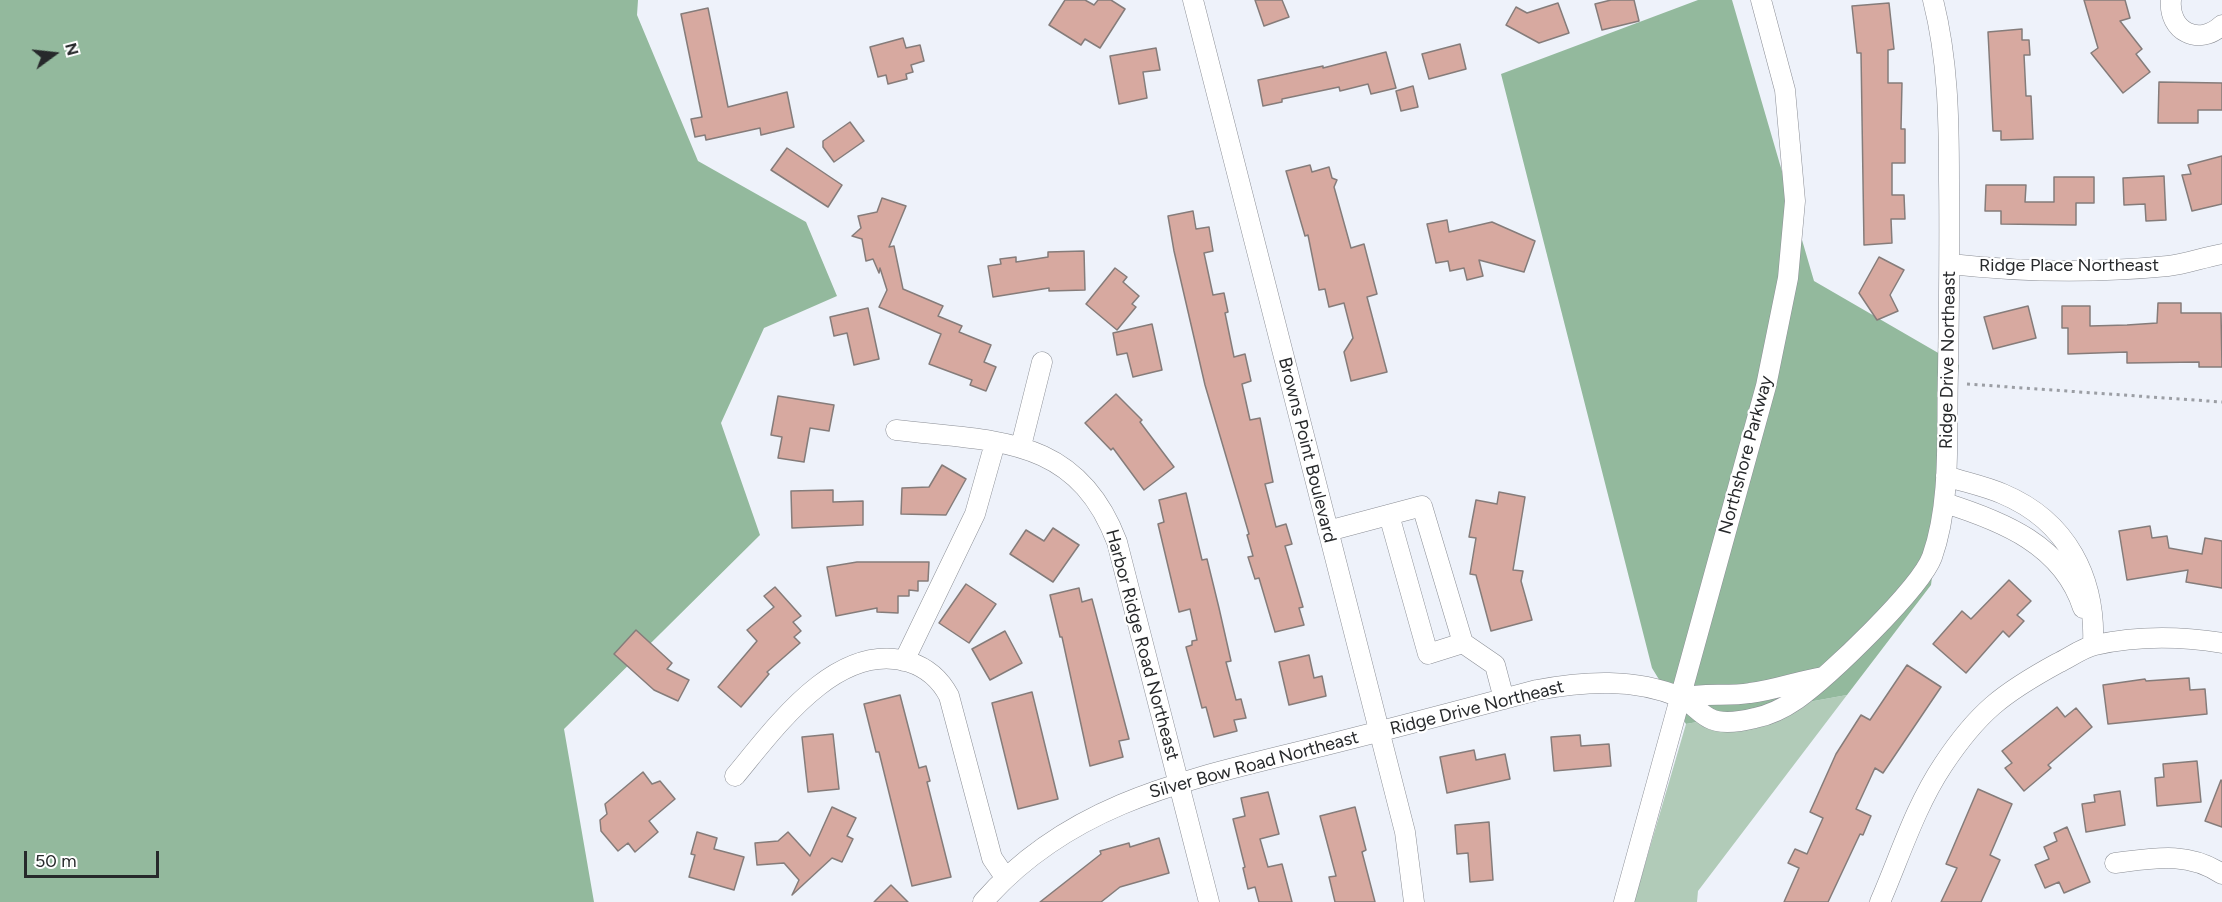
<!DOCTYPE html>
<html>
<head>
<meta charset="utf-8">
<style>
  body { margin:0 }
  #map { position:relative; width:2222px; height:902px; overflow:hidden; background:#eef2fa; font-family:Figtree,sans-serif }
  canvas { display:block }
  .north { position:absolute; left:24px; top:24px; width:60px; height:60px; -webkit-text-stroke:4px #fff; paint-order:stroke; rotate:75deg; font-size:16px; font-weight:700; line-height:24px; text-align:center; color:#27292b }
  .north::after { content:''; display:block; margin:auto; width:21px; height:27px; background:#27292b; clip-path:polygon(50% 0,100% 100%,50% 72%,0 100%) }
  .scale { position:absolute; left:24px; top:851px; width:135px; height:27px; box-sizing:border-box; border:3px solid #27292b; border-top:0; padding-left:8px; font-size:18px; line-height:21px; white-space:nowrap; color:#27292b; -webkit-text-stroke:4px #fff; paint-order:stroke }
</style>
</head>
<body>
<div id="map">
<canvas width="2222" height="902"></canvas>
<div class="north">N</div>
<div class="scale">50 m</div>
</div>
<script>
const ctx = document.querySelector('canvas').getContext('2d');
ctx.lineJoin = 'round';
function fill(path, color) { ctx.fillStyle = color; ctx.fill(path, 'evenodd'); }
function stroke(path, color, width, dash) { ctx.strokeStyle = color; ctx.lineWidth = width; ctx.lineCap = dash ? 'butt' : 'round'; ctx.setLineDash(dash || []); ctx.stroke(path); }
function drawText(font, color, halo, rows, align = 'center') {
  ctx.font = font + ' Figtree,sans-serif'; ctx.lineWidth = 4.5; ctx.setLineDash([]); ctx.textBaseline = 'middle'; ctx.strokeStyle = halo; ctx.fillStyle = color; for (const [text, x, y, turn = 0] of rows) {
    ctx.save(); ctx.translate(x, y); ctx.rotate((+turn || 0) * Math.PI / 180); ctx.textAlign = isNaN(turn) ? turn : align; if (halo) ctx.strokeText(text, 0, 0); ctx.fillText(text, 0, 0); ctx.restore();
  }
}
fill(new Path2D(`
  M1847 695 1698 891 1697 902H1634L1686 724Z`), '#b1cbb8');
fill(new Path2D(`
  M0 0H638L637 15 698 161 806 222 837 296 764 328 721 423 760 535 564 729 594 902H0Z
  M1698 0H1732L1814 281 1959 365 1931 585 1847 695 1686 724 1652 668 1501 74Z`), '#93b99d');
const building = new Path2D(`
  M1065 0H1085L1094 5 1098 0H1111L1125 9 1100 48 1085 39 1081 45 1049 25Z
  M1255 0H1282L1289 17 1264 26Z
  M1611 0H1634L1639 21 1602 30 1595 4Z
  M2084 0H2125L2130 18 2120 21 2142 49 2136 54 2150 72 2123 93 2091 53 2098 48Z
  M1558 3 1569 33 1539 43 1506 25 1516 7 1527 13Z
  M1889 3 1894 49 1888 50V83H1902L1901 129H1905V163H1892V195H1904L1905 219H1891L1892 243 1864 245 1861 53H1857L1852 6Z
  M708 8 728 107 787 92 794 127 761 135 760 128 706 140 705 135 695 137 691 119 702 117 681 14Z
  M2022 29V40H2029L2030 55H2024L2026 96H2031L2033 139 2001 140V131H1993L1988 32Z
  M903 38 906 48 920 45 924 61 911 65 913 72 906 74 907 79 888 84 886 75 878 77 870 47Z
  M1460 44 1466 69 1429 79 1422 54Z
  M1156 48 1160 70 1143 72 1147 98 1119 104 1110 56Z
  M1386 52 1396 88 1371 94 1368 84 1340 91 1339 87 1282 99V102L1263 106 1258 80 1323 66V68Z
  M2159 82 2222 83V110H2198V123H2158Z
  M1413 86 1418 107 1401 111 1396 91Z
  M850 122 864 141 834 162 823 147V141Z
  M787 148 842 185 828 207 771 170Z
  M2222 156V204L2192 211 2182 175 2191 174 2188 165Z
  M1310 165 1312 172 1329 167 1332 178 1337 180 1334 187 1351 248 1364 244 1377 294 1367 297 1387 372 1351 381 1344 352 1353 338 1344 303 1329 307 1325 289 1319 290 1308 235 1305 236 1286 171Z
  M2164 176 2166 220 2146 221 2145 204 2124 205 2123 178Z
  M2054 177H2094V203H2076V225L2001 224V211H1985L1986 185H2026L2025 202H2054Z
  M882 198 906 206 889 247 894 246 903 289 943 306 938 316 962 326 959 332 991 345 984 362 996 367 986 391 970 385 972 380 929 364 941 334 879 307 887 290 880 268 879 273 873 259 866 261 862 239 852 236 861 228 858 216 877 212Z
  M1193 211 1196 229 1209 227 1213 251 1204 253 1213 295 1224 293 1228 312 1225 313 1234 357 1245 354 1251 381 1242 384 1250 420 1260 418 1273 482 1265 484 1276 527 1286 524 1292 544 1285 546 1303 607 1299 608 1304 625 1275 632 1259 578 1255 579 1248 557 1253 556 1247 535 1249 534 1205 385 1174 251 1168 216Z
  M1447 220 1449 232 1492 222 1535 241 1524 272 1479 260 1483 276 1467 280 1464 268 1450 271 1448 261 1436 263 1427 224Z
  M1084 251 1085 290 1049 291V288L993 297 988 266 1001 264 1000 259 1016 257V262L1048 257V252Z
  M1879 257 1904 270 1890 295 1898 311 1877 320 1859 293Z
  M1115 268 1127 277 1123 282 1139 296 1132 304 1136 307 1117 330 1086 304Z
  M2158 303H2181V313H2221L2222 367H2199V362L2127 363V352L2068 354V328H2062V306H2090V326L2127 325 2157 323Z
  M2028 306 2036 338 1993 349 1984 317Z
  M868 308 879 359 854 365 847 333 834 336 830 317Z
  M1152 324 1162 370 1133 377 1127 353 1117 355 1113 333Z
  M1116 394 1142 420 1140 422 1174 467 1144 490 1113 448 1111 450 1085 423Z
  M778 396 834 405 829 431 810 428 804 462 778 458 782 437 771 435Z
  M942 465 966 479 946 515 901 514 902 488 929 487Z
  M833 490V502L863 501V525L792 528 791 491Z
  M1499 492 1525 497 1513 570 1523 571 1521 581 1532 620 1491 631 1476 575 1470 574 1476 538 1469 537 1476 500 1497 504Z
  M1186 493 1202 560 1207 559 1219 608 1231 661 1226 662 1236 700 1241 699 1246 718 1234 720 1237 731 1214 737 1206 707 1202 708 1186 647 1192 645V641L1197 640 1190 609 1179 612 1158 524 1164 522 1159 500Z
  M2150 526 2152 538 2167 536 2169 548 2202 554 2205 538 2222 541V588L2186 582 2188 570 2127 580 2119 531Z
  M1053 528 1079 545 1053 582 1010 554 1026 530 1044 541Z
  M857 562H929L928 581H918V591L909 590V596H898V613L877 612V608L836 616 827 567Z
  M2009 580 2031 601 2017 615 2024 621 2009 637 2003 631 1966 673 1933 644 1962 611 1971 619Z
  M966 584 996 604 969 643 939 623Z
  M775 587 801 616 793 622 801 631 794 637 800 643 767 672 769 674 741 707 718 687 757 641 747 630 774 607 764 596Z
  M1079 588 1082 602 1092 599 1129 739 1119 741 1123 757 1090 766 1062 637H1060L1050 595Z
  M636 630 672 663 667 669 689 680 678 701 654 690 614 654Z
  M1005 631 1022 663 990 680 972 649Z
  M1309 655 1314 678 1322 676 1326 696 1289 705 1279 662Z
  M1907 665 1941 687 1883 773 1875 768 1856 809 1871 816 1863 835 1860 834 1828 902H1784L1799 868 1788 863 1795 849 1807 854 1823 818 1810 812 1836 754 1861 715 1870 720Z
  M2189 678 2190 690 2205 689 2207 714 2108 724 2103 685 2145 679 2146 681Z
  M1032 692 1058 799 1018 809 992 703Z
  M900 695 919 768 926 766 930 781 927 782 951 877 912 886 879 752H876L864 704Z
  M2057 707 2065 717 2076 708 2092 727 2048 765 2051 768 2024 791 2005 768 2012 763 2002 751Z
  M833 734 839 789 808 792 802 737Z
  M1580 735 1581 746 1609 744 1611 766 1554 771 1551 737Z
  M1474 750 1476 760 1505 754 1510 779 1447 793 1440 757Z
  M2197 761 2201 802 2157 806 2155 778 2164 777 2163 764Z
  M643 772 652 784 660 781 675 799 649 821 658 832 635 852 628 843 618 851 601 831 600 820 607 814 605 804Z
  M2221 780 2222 781V827L2205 821Z
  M1978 789 2012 804 1990 855 2000 860 1981 902H1941L1957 868 1946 864Z
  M2120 791 2125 825 2086 832 2082 804 2095 802 2094 795Z
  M1268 792 1279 834 1260 839 1268 867 1282 864 1292 902H1259L1255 887 1248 889 1243 868 1245 867 1233 819 1245 816 1241 798Z
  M832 807 856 818 847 836 853 839 842 862 832 858 792 895 799 880 784 863 757 865 755 843 778 841 788 832 810 856Z
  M1355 807 1366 850 1362 852 1375 902H1335L1329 877 1336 876 1320 816Z
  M1489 822 1493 880 1470 882 1468 853 1457 854 1455 825Z
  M2067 827 2090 882 2064 893 2059 882 2045 888 2035 865 2049 859 2044 847 2057 841 2054 833Z
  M697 832 717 838 714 849 744 857 734 890 689 877 695 855 691 854Z
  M1159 838 1169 873 1120 887 1101 902H1040L1101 854 1100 851 1129 843 1130 847Z
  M891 885 908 902H874Z`);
fill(building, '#d7a9a0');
stroke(building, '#857c7a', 1.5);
const minor = new Path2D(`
  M1193 0 1405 832 1414 902
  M2171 0C2168 31 2199 47 2222 25
  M1950 264C2021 272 2096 273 2168 266 2186 264 2204 257 2222 254
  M896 430C994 442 1076 434 1117 542L1209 902
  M1021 446 1042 362
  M1946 476C1964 482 1985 486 2003 494 2067 521 2096 578 2093 645
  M1945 503C2002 521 2063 545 2083 608
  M1389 515 1428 654 1463 643
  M1328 531 1422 506 1463 643 1495 665 1504 699
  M904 661 975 514 995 443
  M1681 698C1704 692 1727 697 1750 693 1775 690 1798 681 1823 677
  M735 776C775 728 837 640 909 662 928 668 940 679 949 696L992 858 1005 877
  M2115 863C2154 858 2188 851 2222 874
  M983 902C1073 799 1196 778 1322 746 1394 728 1466 709 1537 690 1585 681 1634 678 1680 697 1691 702 1699 713 1709 718 1721 725 1743 721 1755 718 1770 715 1784 708 1797 699 1828 677 1920 589 1932 557 1952 501 1946 431 1948 372 1949 308 1950 244 1949 180 1949 119 1948 59 1933 0
  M1624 902 1766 386 1788 278 1795 201 1785 90 1761 0
  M1880 902C1900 856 1915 807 1943 765 1978 712 2003 693 2058 663 2069 658 2082 648 2095 645 2136 636 2180 636 2222 643`);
stroke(minor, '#8b8e95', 21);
stroke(new Path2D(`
  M1967 384 2222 402`), '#9b9ea4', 3, [3, 4.5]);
stroke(minor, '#fff', 20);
drawText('18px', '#27292b', '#fff', [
  ["Ridge Place Northeast",2069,266],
  ["Ridge Drive Northeast",1948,360,-89],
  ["Browns Point Boulevard",1307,450,76],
  ["Northshore Parkway",1746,455,-75],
  ["Harbor Ridge Road Northeast",1142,645,75],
  ["Ridge Drive Northeast",1477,708,-14],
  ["Silver Bow Road Northeast",1254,765,-15]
]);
</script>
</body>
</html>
